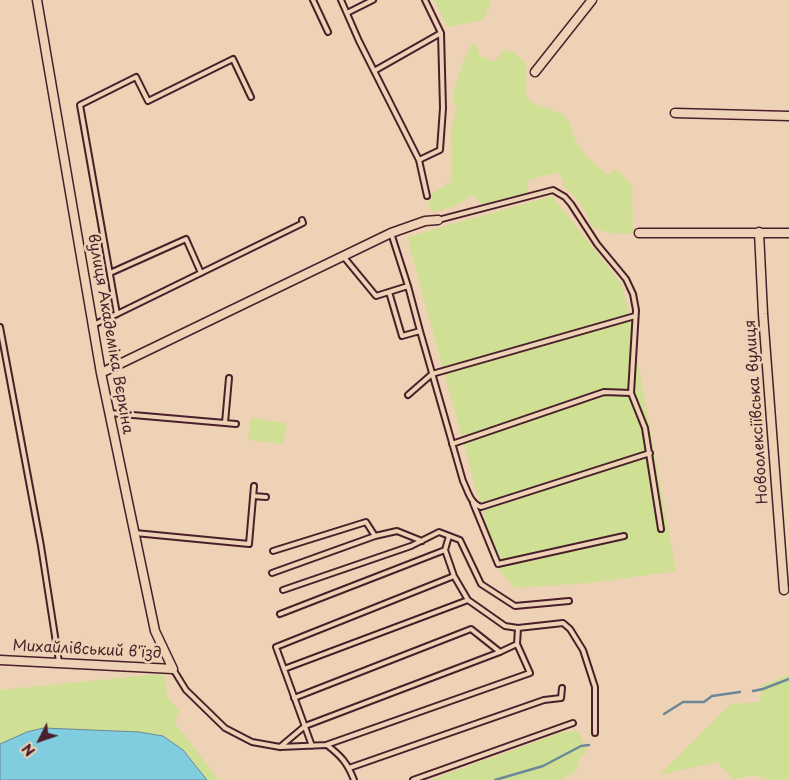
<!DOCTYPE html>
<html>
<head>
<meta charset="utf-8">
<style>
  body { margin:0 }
  #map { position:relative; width:789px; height:780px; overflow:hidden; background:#eed2b5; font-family:"Playpen Sans",sans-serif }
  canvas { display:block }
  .north { position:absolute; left:15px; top:715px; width:50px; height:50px; -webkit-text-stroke:4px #eed2b5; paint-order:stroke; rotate:229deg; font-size:14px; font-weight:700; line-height:20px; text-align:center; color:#4a1f2b }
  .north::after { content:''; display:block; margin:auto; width:18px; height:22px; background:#4a1f2b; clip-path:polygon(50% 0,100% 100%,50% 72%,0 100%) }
</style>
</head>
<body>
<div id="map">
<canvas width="789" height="780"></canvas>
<div class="north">N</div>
</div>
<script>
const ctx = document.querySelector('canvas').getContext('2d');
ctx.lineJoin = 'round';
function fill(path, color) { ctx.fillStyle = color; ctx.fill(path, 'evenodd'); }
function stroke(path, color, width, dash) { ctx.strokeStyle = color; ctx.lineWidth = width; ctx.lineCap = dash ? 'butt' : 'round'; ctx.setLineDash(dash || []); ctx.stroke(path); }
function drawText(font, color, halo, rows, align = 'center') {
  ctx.font = font + ' "Playpen Sans",sans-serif'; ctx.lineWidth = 5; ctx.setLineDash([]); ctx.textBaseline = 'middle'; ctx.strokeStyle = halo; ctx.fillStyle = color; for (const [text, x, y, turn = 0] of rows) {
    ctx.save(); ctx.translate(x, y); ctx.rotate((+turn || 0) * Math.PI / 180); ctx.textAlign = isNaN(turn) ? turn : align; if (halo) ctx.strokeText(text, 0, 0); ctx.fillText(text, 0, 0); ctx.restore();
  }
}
fill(new Path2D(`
  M434 0H492L483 20 447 27Z
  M472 44 477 46 480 56 494 62 504 50 513 52 524 61 527 70 525 89 530 102 563 114 571 124V133L585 155 607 175 616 169 632 185 633 233C617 235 605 233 591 226 587 210 576 196 563 186V180L557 172 529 180 527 186 529 196 486 208 484 204 479 202 475 197 472 195 457 205 435 212 428 207 432 194 452 181 451 130 457 108 452 98 462 65Z
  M552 196 621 283 630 319 676 571 590 583 515 588 496 566 491 543 407 237Z
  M251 418 286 423 283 444 248 440Z
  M160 674 164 675 168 699 179 711 174 722 219 780H0V690Z
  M789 675V780H767L756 775 733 779 717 762 659 775 731 704 759 702 761 694 760 686Z
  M578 731 587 749 579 761 576 771 560 780H430L562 732Z`), '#cfe094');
const water = new Path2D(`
  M44 728 139 732 163 736 183 750 207 780H0V744L27 732Z`);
fill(water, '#81cde0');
stroke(water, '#6b8798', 1);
stroke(new Path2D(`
  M753 691 763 689 789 679
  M664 714 683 702H704L712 696 740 692
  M495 780 543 766 581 746 589 745`), '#6b8798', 2.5);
const service = new Path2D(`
  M313 0 328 32
  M341 0 359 41 419 160 427 196
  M347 13 373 0
  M374 71 441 33
  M251 97 233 59 148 101 136 77 80 105 117 314 303 223 302 220
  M419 160 440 150 443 108 441 33 425 0
  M438 220 553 190 565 197 571 204 597 244 626 279 633 294 636 310 631 393 645 428 661 529
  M391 233 408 286 420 331 463 481C468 491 470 503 481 507L650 453
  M343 256 376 296 408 286
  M110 273 186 239 201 273
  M389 292 402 336 420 331
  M93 325 117 314
  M0 327 41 546 59 662
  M408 395 432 374 635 316
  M110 413 225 423 229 378
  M225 423 236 424
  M452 444 604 392 631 393
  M253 496 266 497
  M473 503 498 564 624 536
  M135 533 249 544 254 486
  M375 536 397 531 422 541
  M445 550 449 536
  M272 573 375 536 366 522 273 551
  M283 590 411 546 439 532 460 540 481 584 515 606 569 601
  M280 614 445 550 454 576 468 600 505 626 518 628 563 623 570 629 583 650 595 687V733
  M173 669 186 690 225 728 252 742 280 747 326 745 530 673 517 644 518 628
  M284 669 468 600
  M294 698 471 629 500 652
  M327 745C341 756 347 762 354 780
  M312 746 276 647 454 576
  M280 747 305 726 500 652 517 644
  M349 768 544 700 561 698 562 688
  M413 780 573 723`);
const minor = new Path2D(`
  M535 72 592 0
  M675 113 789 116
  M759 232 763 314 784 590
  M639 233H789
  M101 373 391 233 425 221 438 220
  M0 660 173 669 155 631 101 373 37 0`);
stroke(service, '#4a1f2b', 8);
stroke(minor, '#4a1f2b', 11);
stroke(service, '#eed2b5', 4);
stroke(minor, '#eed2b5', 8);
drawText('15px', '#4a1f2b', '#eed2b5', [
  ["вулиця Академіка Вєркіна",110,334,80],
  ["Новоолексіївська вулиця",757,412,-94],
  ["Михайлівський в'їзд",87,650,3]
]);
</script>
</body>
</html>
